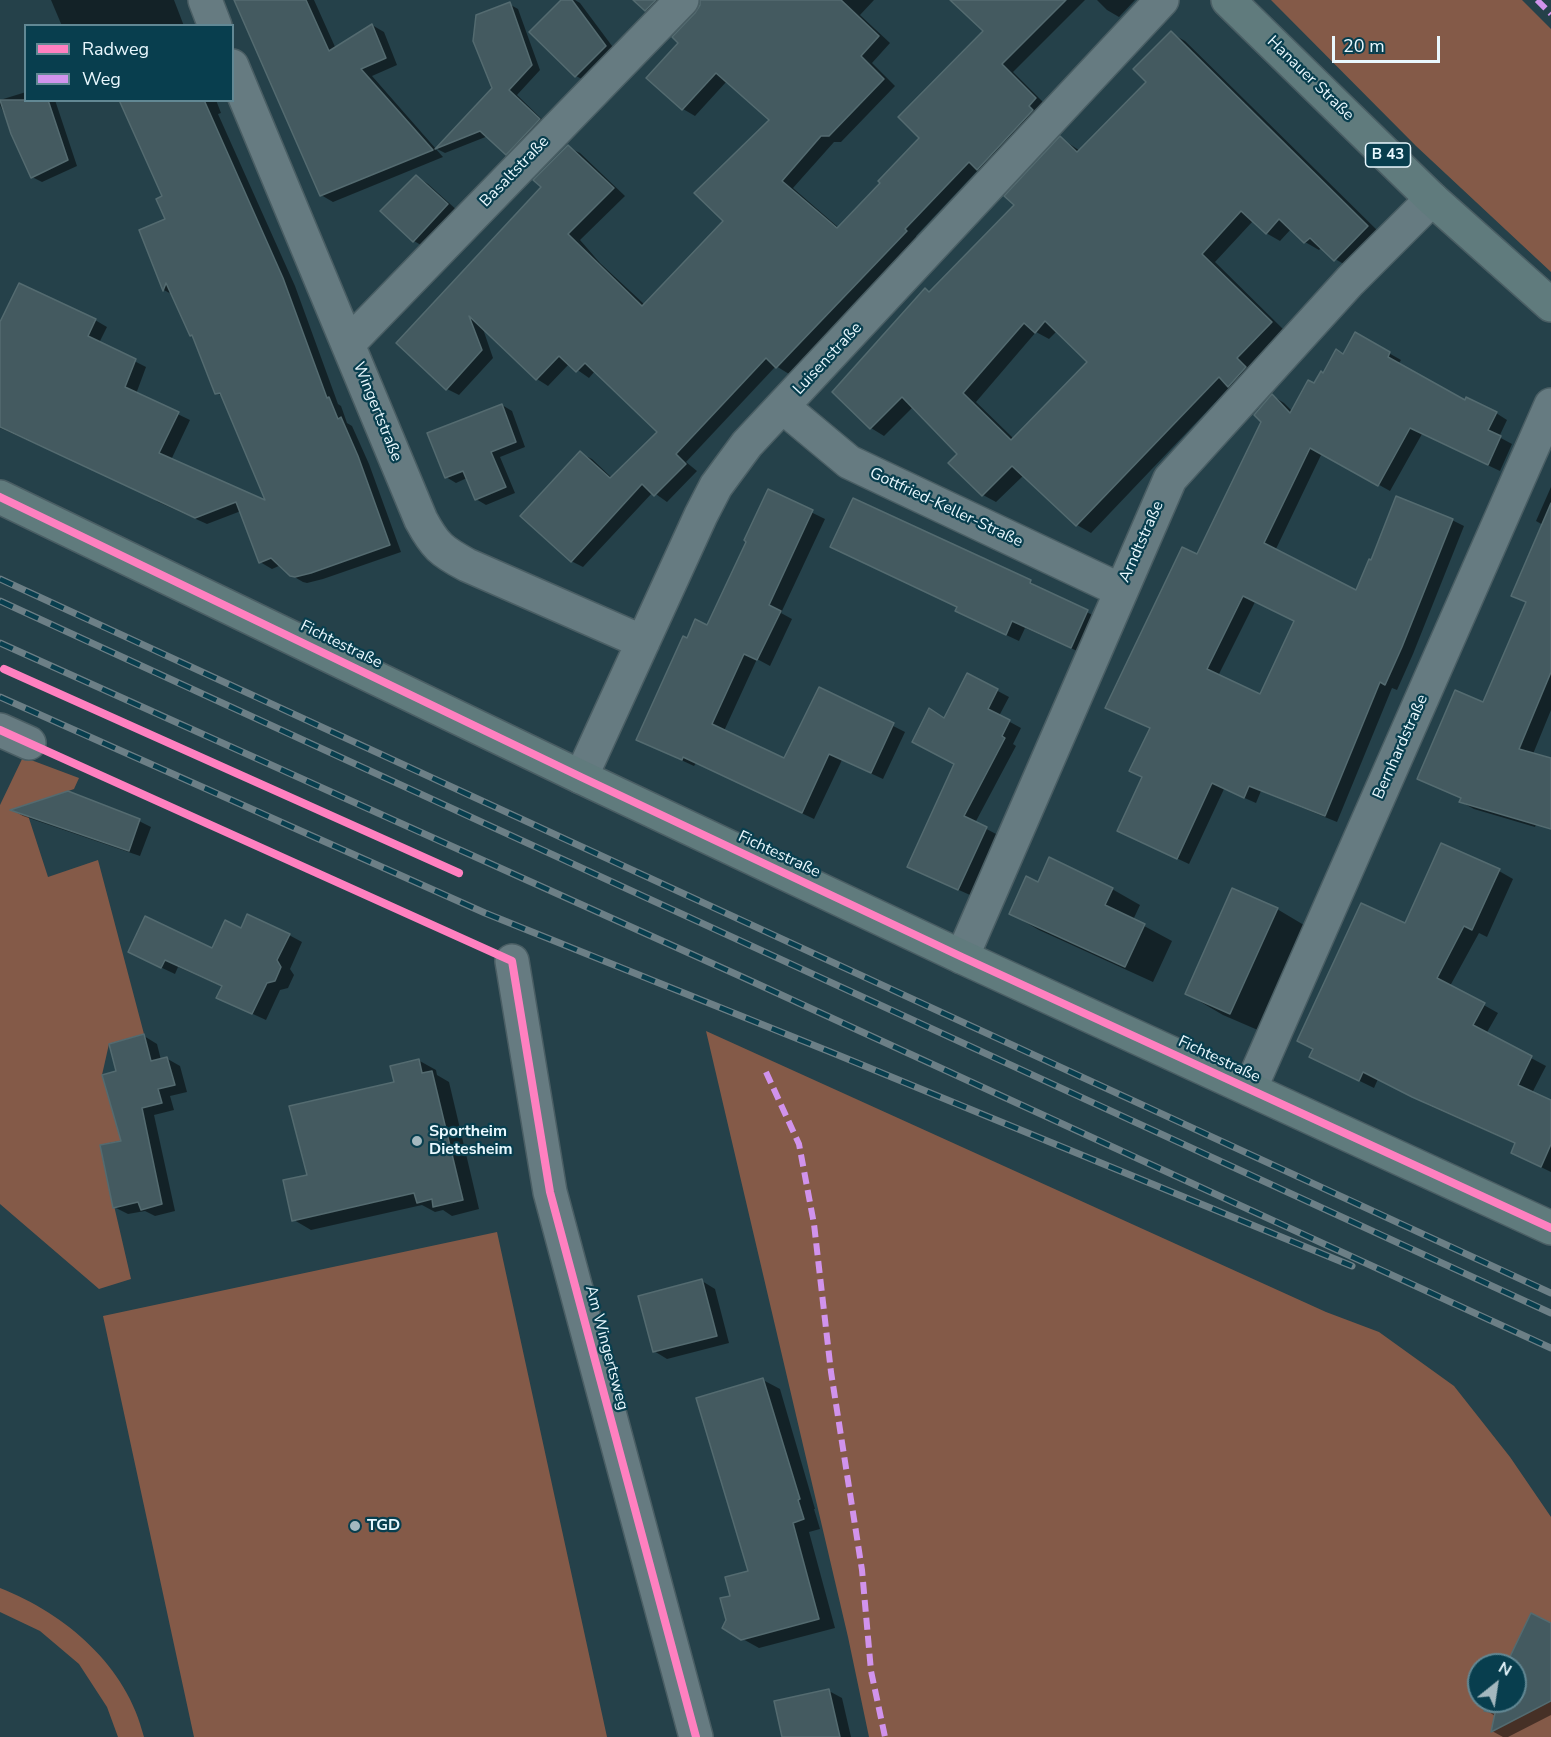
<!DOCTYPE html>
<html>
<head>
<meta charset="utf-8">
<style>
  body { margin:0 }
  #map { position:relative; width:1551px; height:1737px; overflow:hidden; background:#25414a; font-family:"Nunito Sans",sans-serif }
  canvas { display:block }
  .legend { position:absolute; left:24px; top:24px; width:210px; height:78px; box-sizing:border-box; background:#083e4e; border:2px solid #628894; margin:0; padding:8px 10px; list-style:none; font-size:18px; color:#e9f8fe }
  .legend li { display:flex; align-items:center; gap:12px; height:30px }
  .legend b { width:30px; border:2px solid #628894 }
  .north { position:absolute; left:1467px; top:1653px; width:60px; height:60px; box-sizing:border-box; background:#083e4e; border:2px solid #628894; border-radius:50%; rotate:30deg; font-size:16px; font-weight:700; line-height:24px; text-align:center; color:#e9f8fe }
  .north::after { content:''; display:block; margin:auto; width:21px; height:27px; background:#a4b8bf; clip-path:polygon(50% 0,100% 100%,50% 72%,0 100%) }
  .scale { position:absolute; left:1332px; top:36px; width:108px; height:27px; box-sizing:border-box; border:3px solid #e9f8fe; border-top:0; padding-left:8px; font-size:18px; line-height:21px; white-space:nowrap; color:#e9f8fe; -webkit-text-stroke:4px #083e4e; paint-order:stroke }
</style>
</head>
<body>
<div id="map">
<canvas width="1551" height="1737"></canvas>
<ul class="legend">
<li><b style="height:8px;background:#ff80c0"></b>Radweg</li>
<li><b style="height:8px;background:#d193ec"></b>Weg</li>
</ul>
<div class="north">N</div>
<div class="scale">20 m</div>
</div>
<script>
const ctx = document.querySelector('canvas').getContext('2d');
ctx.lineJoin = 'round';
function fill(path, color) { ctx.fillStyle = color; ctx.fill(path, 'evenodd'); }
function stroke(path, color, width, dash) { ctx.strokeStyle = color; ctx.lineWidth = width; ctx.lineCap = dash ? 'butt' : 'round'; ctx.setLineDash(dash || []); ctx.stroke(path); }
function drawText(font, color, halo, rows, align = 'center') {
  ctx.font = font + ' "Nunito Sans",sans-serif'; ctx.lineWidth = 4.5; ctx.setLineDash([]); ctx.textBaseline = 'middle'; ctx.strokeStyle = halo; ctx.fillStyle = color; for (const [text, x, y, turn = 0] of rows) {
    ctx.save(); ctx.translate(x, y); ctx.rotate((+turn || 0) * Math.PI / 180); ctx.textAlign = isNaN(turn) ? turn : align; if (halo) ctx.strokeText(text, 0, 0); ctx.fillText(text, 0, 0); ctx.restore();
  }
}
fill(new Path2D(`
  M1271 0H1522L1551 29V272L1416 146Z
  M23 757 79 778 74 789 25 806 48 877 98 860 144 1034 109 1044 102 1075 124 1140 100 1145 131 1279 99 1289 0 1204V805Z
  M706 1031 1326 1312 1379 1332 1454 1386 1510 1457 1551 1517V1737H869L848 1637ZM1479 1665H1515V1701H1479Z
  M497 1232 607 1737H194L103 1316Z
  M0 1588C66 1614 127 1666 144 1737H118L107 1707 79 1664 40 1631 0 1612Z`), '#845a48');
fill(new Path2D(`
  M51 0H174L184 26H62Z
  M235 0H314L336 49 372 25 384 32 397 65 372 76 443 157 333 202 321 195Z
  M563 0H575L580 3 618 54 589 83 576 76Z
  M635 0H674L658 17 646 10Z
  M702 0H874L860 15 890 43 872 63 895 86 841 142H834L793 188 839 228 882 183 921 138 985 31 952 0H1085L1013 72 1047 106 990 176 979 169 916 236 918 239 789 374 776 366 686 462 697 471 667 502 653 492 583 567 571 561 580 453 592 459 612 478 659 431 595 371 589 378 569 364 548 386 537 379 482 326 493 358 459 395 447 389 398 343 543 187 568 147 580 153 625 196 580 240 600 263 645 305 726 221 772 120 727 81 695 116 683 109 680 43 701 6Z
  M1097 0H1135L1119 17 1107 10Z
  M509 4 518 9 540 70 517 95 548 125 516 158 507 153 488 136 445 153 437 149 493 88Z
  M1171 33 1185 41 1381 234 1349 267 1335 259 1322 247 1319 250 1305 242 1291 229 1280 241 1266 233 1253 221 1215 262 1285 331 1249 366 1259 376 1242 394 1230 387 1091 533 1077 525 1024 475 996 502 983 495 959 454 913 407 884 436 871 428 930 293 1016 205 1061 138 1080 151 1148 82ZM1057 331 1089 362 1014 439 976 402 1036 332 1049 339Z
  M26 92V100H55L77 166 42 182 32 177 0 105V100Z
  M121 100H216L221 113 218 114 295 286 338 404 341 406 347 423 352 426 369 464 401 552 323 579 307 583 303 582 291 575 281 565 272 569 260 562 241 511 207 524 158 502 147 494 0 428V329L95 320 107 327 99 343 146 367 136 394 190 420 171 460 268 503 223 397 217 393 195 338 191 335 173 295 164 290 141 231 167 220 164 196Z
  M416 176 428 184 459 212 426 248 414 241Z
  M1355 334 1401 360 1398 365 1465 402 1496 413 1507 420 1499 437 1512 444 1500 471 1422 434 1390 491 1322 453 1275 551 1356 592 1452 520 1464 526 1413 654 1397 690 1392 688 1337 822 1261 791 1256 803 1224 789 1189 864 1131 837 1144 777 1151 729 1119 714 1198 556 1262 422 1273 396 1284 403 1292 411 1315 385 1344 356ZM1255 602 1295 621 1260 696 1218 676Z
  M502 405 512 411 525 447 500 457 515 493 486 505 476 499 467 478 456 483 446 477Z
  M1551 487V710L1533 754 1551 760V792L1535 827 1474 809 1461 802 1462 799 1419 778 1484 704 1527 603 1513 595 1543 525 1536 521Z
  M768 491 825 519 781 613 792 619 770 666 757 659 724 731 785 760 820 689 905 732 883 779 842 760 814 819 696 763 694 766 638 740 688 640 708 627 748 541Z
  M1030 582 1100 619 1084 654 1025 628 1019 641 970 618Z
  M968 675 1009 697 999 716 1021 728 1013 744 1016 746 975 823 998 835 970 895 921 873 955 764 945 719Z
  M14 811 139 821 151 827 140 856 23 816Z
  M1499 871 1513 879 1487 937 1479 933 1450 986 1498 1013 1486 1034 1546 1066 1532 1093 1551 1102V1172L1512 1153 1516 1144 1428 1105 1378 1079 1374 1088 1325 1064 1405 925Z
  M1038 884 1112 889 1140 905 1133 920 1172 941 1153 982 1039 930 1011 914Z
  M1277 909 1314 931 1267 1034 1223 1015 1187 994Z
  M241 930 289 935 302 942 290 969 294 975 288 988 280 990 266 1020 231 1004 223 987 178 967 175 974 143 959 213 950Z
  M144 1036 157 1044 161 1060 166 1058 180 1066 187 1092 170 1096 174 1110 154 1115 175 1211 155 1216 145 1211 128 1214 114 1207 123 1142 118 1072Z
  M418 1060 436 1070 437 1075 449 1082 479 1209 452 1216 443 1210 435 1212 422 1205 311 1230 294 1220 308 1176Z
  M702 1281 715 1289 729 1343 667 1359 654 1351Z
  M763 1380 780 1389 815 1509H814L820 1529 809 1532 835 1628 759 1648 741 1638 727 1620 732 1597 750 1572Z
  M1551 1625V1715L1508 1737H1503L1492 1731 1495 1716 1486 1710 1487 1701H1515V1665H1507Z
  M829 1691 842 1698 851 1737H784Z`), '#0007');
const building = new Path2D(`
  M234 0H306L329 51 372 24 386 58 361 69 433 150 320 196Z
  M561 0H572L606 46 575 77 529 32Z
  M633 0H656L645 11Z
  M700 0H841L879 36 861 56 884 79 829 136H821L782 181 837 228 880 183 878 181 919 138 898 117 983 31 950 0H1066L1002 64 1036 98 1029 106 1033 110 977 170 969 162 905 229 907 231 776 368 766 358 676 454 686 464 654 496 642 484 571 562 520 516 580 451 610 478 657 432 585 363 576 372 559 356 536 380 469 316 482 350 446 390 396 343 541 187 533 180 568 145 614 188 568 234 642 306 723 221 694 193 769 120 716 73 682 110 646 78 678 43 672 37 695 13 700 5Z
  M510 2 532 65 509 90 540 119 506 155 480 131 435 149 492 88 473 41 476 15Z
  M1171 31 1368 226 1334 261 1310 238 1304 243 1279 219 1266 234 1241 211 1202 254 1272 322 1237 358 1246 367 1228 387 1219 377 1076 526 1012 466 982 496 948 463 957 454 902 397 870 429 832 392 925 288 929 292 1014 205 1004 196 1060 136 1077 152 1146 82 1133 69ZM1045 321 1087 362 1011 440 963 393 1024 323 1035 333Z
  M0 100H48L68 160 31 178 11 134Z
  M119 100H204L283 278 327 398 329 397 338 419 341 417 358 456 390 545 311 573 295 577 290 576 271 558 259 563 236 502 195 518 0 427V322L19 283 96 319 88 336 136 359 125 387 179 412 159 453 265 500 220 393 215 394 192 335 190 336 166 283 163 291 139 230 165 219 156 199 162 196Z
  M416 175 448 204 413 242 380 211Z
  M1355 332 1390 352 1388 357 1465 400 1466 397 1497 412 1488 430 1501 436 1488 465 1410 428 1378 486 1310 448 1264 543 1356 590 1369 559 1371 560 1396 496 1453 519 1402 647 1385 685 1380 682 1325 816 1249 786 1244 798 1212 783 1177 859 1117 831 1142 777 1129 771 1150 728 1105 708 1182 547 1197 554 1261 422 1254 415 1272 394 1290 413 1308 380 1314 383 1321 371 1323 373 1336 349 1343 354ZM1243 596 1294 621 1260 694 1207 669Z
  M502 404 516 442 491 452 506 487 475 500 463 471 445 478 427 433Z
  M768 489 813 510 769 605 781 611 757 660 744 654 712 724 784 758 819 687 894 723 871 773 829 754 802 813 683 757 682 760 636 740 683 636 687 638 695 619 707 625 746 542 744 540Z
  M853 498 1031 580 1030 583 1088 610 1071 648 1012 621 1006 635 955 611 957 607 830 547Z
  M1551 503V672L1519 749 1551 758V829L1459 802 1461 798 1417 779 1455 690 1483 702 1526 602 1511 596Z
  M967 673 998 689 988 709 1010 720 1002 736 1005 738 964 816 987 827 958 890 907 867 954 764 912 742 929 708 944 718Z
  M68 791 140 819 129 851 10 810Z
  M1441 843 1500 869 1472 930 1464 926 1437 978 1485 1003 1473 1025 1532 1056 1518 1085 1551 1100V1144L1541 1167 1511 1153 1515 1143 1412 1097 1363 1072 1359 1081 1309 1057 1313 1049 1297 1041 1361 903 1405 923Z
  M1049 857 1113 888 1105 905 1145 924 1125 967 1009 914 1026 876 1038 882Z
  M1232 888 1278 908 1230 1014 1185 994Z
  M247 914 290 934 277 960 281 967 275 981 267 983 252 1014 216 998 222 986 165 960 161 968 128 952 145 916 212 948 225 920 241 928Z
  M144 1034 151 1061 167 1057 175 1085 158 1089 162 1103 142 1108 162 1204 141 1210 138 1202 113 1208 100 1145 121 1141 102 1075 116 1071 109 1044Z
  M419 1059 422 1073 432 1071 463 1200 433 1207 432 1199 417 1203 414 1193 292 1221 283 1180 307 1175 289 1106 394 1082 390 1066Z
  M702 1279 717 1336 653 1352 638 1296Z
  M763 1378 800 1499 798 1500 804 1519 793 1523 819 1619 741 1640 722 1628 726 1620 720 1598 730 1596 725 1577 748 1571 696 1398Z
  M1531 1613 1551 1623V1701L1491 1732 1495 1713 1484 1711 1489 1701H1515V1665H1506Z
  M829 1689 840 1737H782L774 1701Z`);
fill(building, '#445a60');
stroke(building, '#546b70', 1.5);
const minor = new Path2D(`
  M205 0 215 26
  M232 66 421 520C435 546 441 551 467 565L643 642
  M349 343 682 0
  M783 407 849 462 1120 590
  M0 730 29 743
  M581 777 701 515 716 486 747 444 1162 0
  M962 957 1170 479 1350 281 1432 199
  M512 961 550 1192 696 1737
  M1250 1089 1551 405`);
const major = new Path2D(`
  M1228 0 1432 199 1551 305
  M0 497 581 777 962 957 1551 1228`);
stroke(minor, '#4a5e64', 36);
stroke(major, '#4a5e64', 36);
stroke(minor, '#667b81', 33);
stroke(major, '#607b7d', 33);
const rail = new Path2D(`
  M0 579 1551 1293
  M0 601 1551 1313
  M0 643 740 976 1551 1348
  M0 697 485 913 833 1053 1352 1266`);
stroke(rail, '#6c7f86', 7);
stroke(rail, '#083e4e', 4.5, [14]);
stroke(new Path2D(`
  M1537 0 1551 14
  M766 1072 799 1144 814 1224 831 1372 862 1570 871 1671 885 1737`), '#d193ec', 6, [12, 6]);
stroke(new Path2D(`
  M0 497 581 777 962 957 1551 1228
  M4 669 459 873
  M0 730 512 961 550 1192 696 1737`), '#ff80c0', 8);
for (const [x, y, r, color] of [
  [417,1141,6,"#a4b8bf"],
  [355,1526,6,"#a4b8bf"]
]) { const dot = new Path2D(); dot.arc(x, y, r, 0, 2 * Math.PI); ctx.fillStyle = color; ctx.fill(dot); stroke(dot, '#083e4e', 2); }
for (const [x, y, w] of [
  [1388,155,45]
]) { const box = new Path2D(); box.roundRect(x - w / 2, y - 12, w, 24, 4.5); ctx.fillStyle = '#083e4e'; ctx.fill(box); stroke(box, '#e9f8fe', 1.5); }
drawText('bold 15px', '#e9f8fe', null, [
  ["B 43",1388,155]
]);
drawText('16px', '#e9f8fe', '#083e4e', [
  ["Hanauer Straße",1310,79,44],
  ["Basaltstraße",515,172,-46],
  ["Luisenstraße",828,359,-47],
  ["Wingertstraße",377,412,68],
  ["Gottfried-Keller-Straße",946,508,25],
  ["Arndtstraße",1142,542,-66],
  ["Fichtestraße",341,645,26],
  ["Bernhardstraße",1401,747,-66],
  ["Fichtestraße",779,855,25],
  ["Fichtestraße",1219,1060,25],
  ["Am Wingertsweg",606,1348,75]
]);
drawText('bold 16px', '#e9f8fe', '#083e4e', [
  ["Sportheim",429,1132],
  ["Dietesheim",429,1150],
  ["TGD",367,1526]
], 'left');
</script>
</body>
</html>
